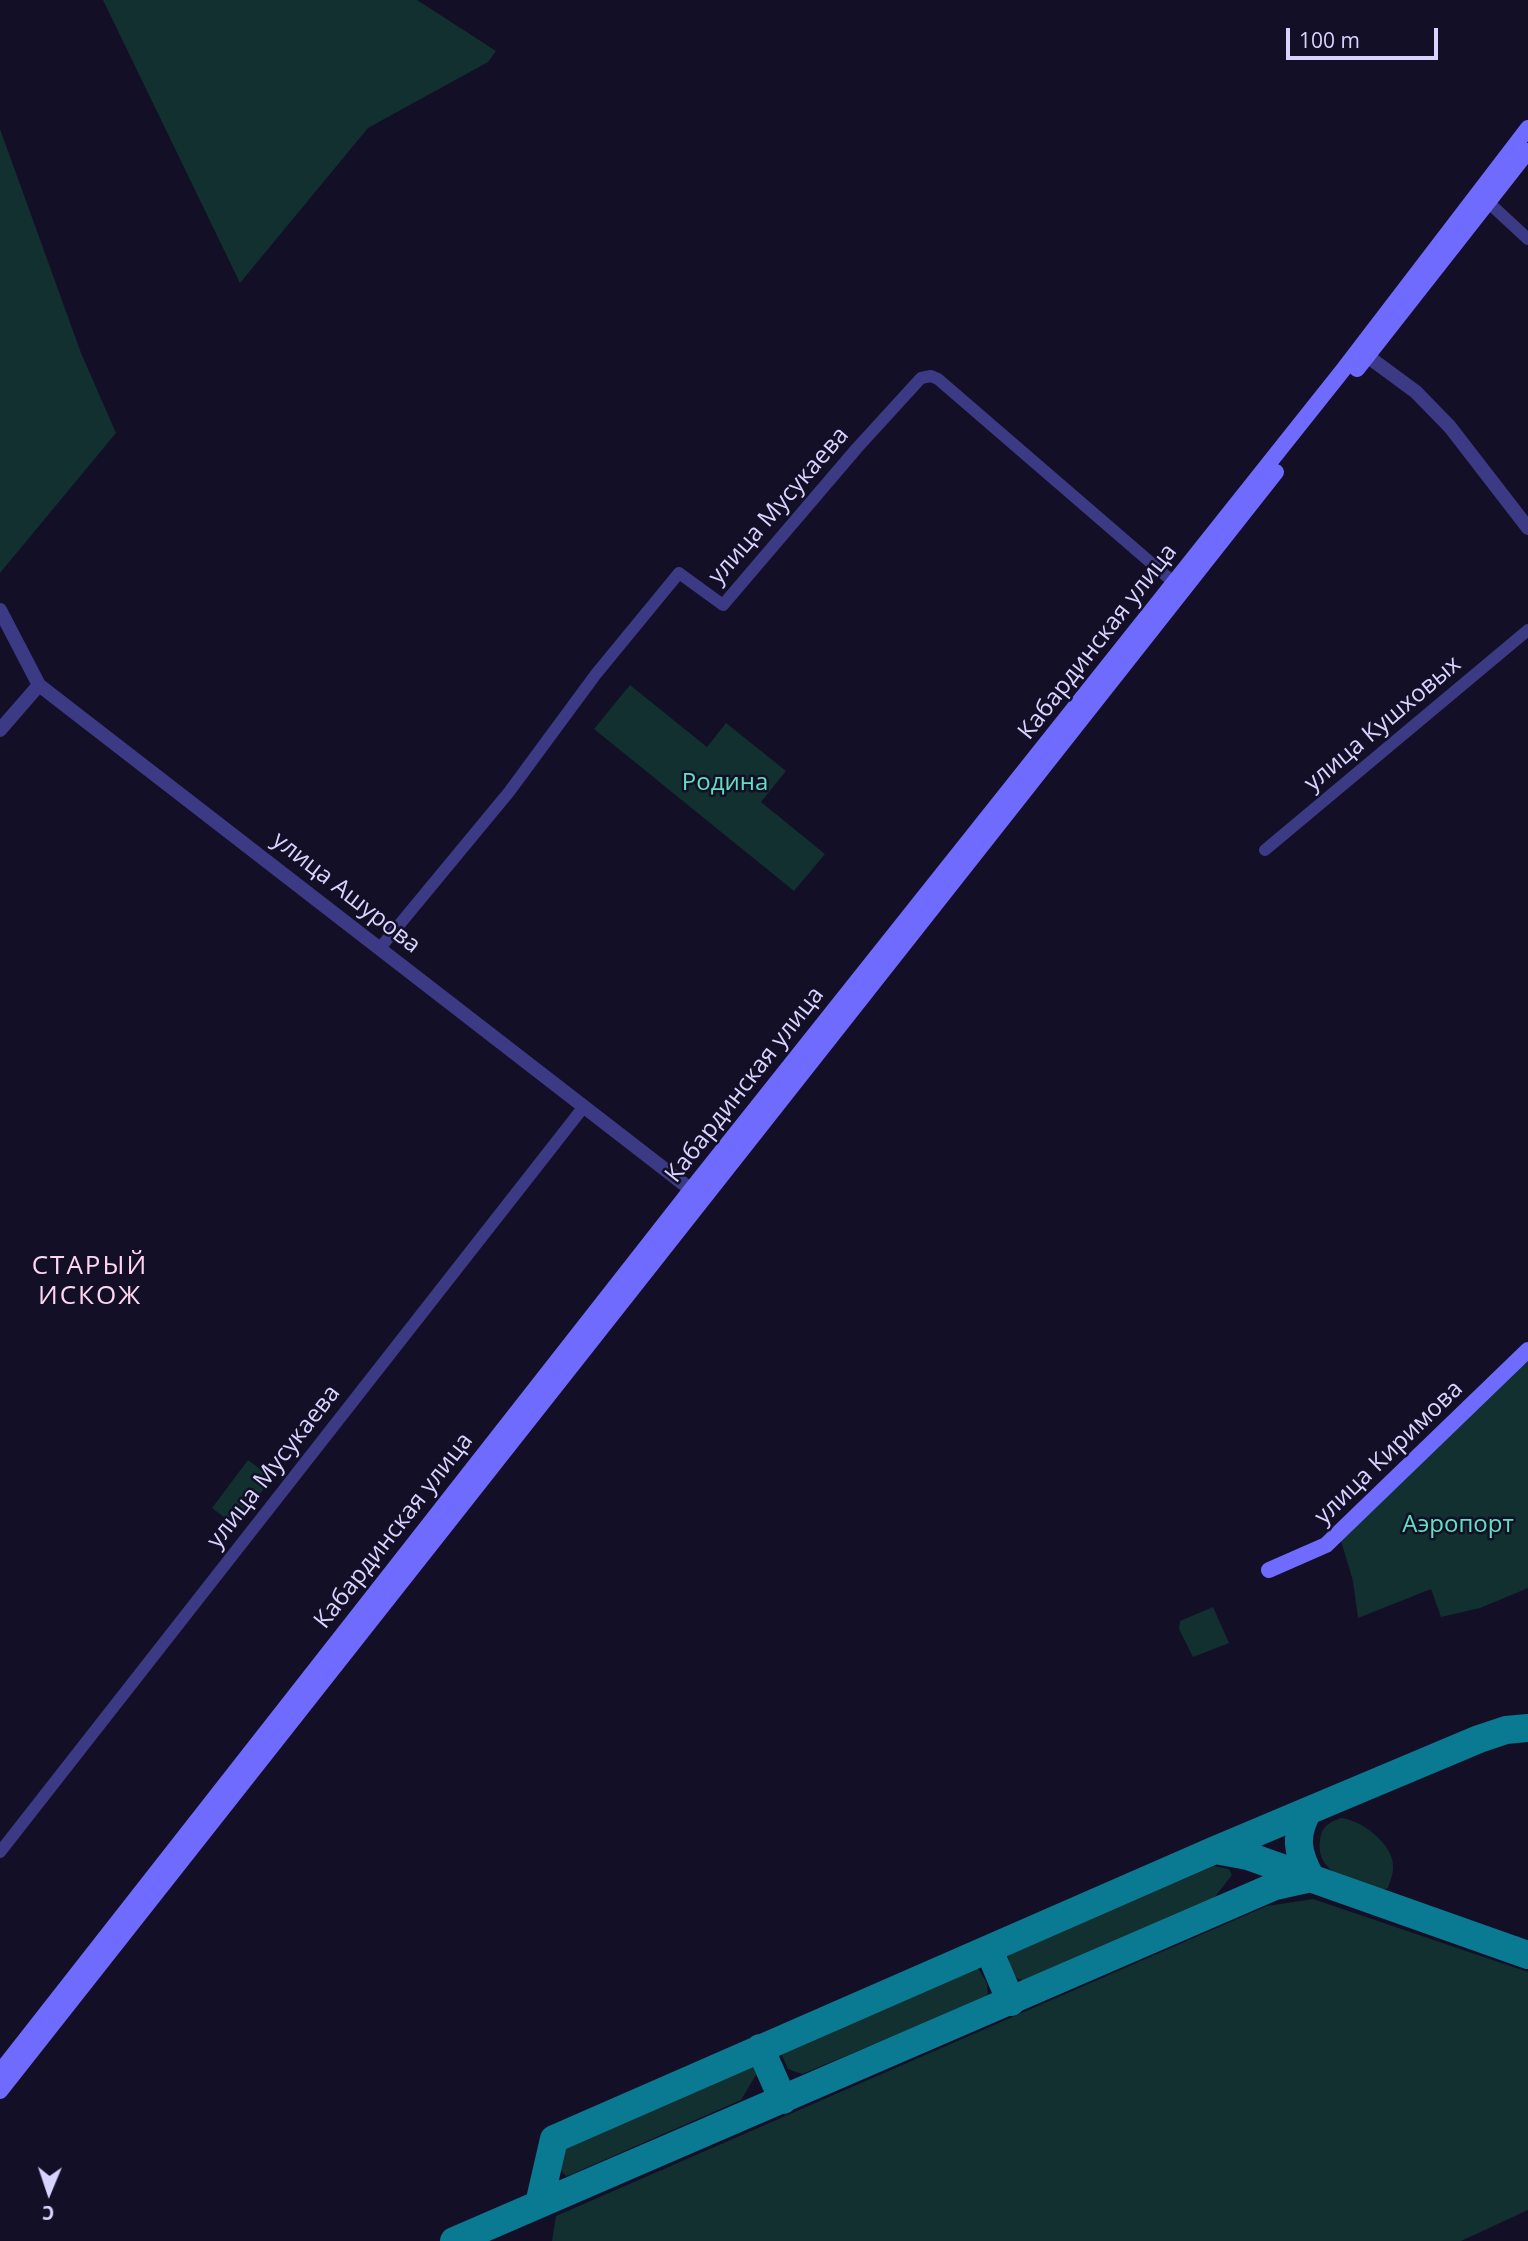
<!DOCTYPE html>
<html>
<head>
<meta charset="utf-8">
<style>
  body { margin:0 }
  #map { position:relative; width:1528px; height:2241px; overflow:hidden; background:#130f26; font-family:"Open Sans",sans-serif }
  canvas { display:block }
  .north { position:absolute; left:14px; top:2157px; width:70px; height:70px; -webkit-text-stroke:5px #130f26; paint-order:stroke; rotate:182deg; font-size:19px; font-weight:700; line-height:28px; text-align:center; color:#d9d4ff }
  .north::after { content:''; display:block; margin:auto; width:24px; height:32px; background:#d9d4ff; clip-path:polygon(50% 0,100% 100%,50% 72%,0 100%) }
  .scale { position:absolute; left:1286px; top:28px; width:152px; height:32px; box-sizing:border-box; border:4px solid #d9d4ff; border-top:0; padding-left:9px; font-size:21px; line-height:24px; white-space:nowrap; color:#d9d4ff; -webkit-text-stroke:5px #130f26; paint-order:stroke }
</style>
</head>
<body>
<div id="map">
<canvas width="1528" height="2241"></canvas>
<div class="north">С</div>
<div class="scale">100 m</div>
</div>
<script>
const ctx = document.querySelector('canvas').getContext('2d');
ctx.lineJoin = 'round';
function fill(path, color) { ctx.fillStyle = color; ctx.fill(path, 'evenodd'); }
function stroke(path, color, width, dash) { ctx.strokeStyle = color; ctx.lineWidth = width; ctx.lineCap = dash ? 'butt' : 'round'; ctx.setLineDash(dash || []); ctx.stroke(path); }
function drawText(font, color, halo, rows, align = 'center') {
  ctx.font = font + ' "Open Sans",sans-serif'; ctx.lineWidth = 5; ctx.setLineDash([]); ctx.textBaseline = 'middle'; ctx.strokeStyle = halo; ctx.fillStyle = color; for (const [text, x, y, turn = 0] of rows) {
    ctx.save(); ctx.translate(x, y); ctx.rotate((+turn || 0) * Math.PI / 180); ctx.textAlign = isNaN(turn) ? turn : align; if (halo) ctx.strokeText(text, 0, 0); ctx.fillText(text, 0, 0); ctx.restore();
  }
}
fill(new Path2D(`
  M103 0H417L496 51 488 62 368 128 240 283Z
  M0 129 81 353 116 433 0 573Z
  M630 685 707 747 726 723 786 771 761 802 825 854 794 891 594 729Z
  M1528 1361V1588L1480 1608 1441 1617 1431 1589 1358 1618 1353 1581 1341 1541Z
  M248 1460 272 1478 236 1526 212 1508Z
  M1213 1607 1229 1643 1193 1657 1179 1629 1180 1621Z
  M1341 1818C1361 1820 1392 1843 1393 1865 1394 1872 1390 1881 1388 1888L1380 1891C1354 1881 1315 1875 1320 1840 1322 1826 1328 1823 1341 1818Z
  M1214 1866 1229 1869 1232 1875 1214 1898 1199 1907 1024 1981 1010 1975 1008 1955Z
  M1313 1899 1528 1972V2210L1461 2241H552L556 2216 1267 1906Z
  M978 1968 987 1983 988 1997 802 2074 788 2069 781 2053Z
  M754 2064 756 2075 741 2100 572 2174 566 2176C556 2167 561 2157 566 2146Z`), '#12302f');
stroke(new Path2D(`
  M1308 1811C1294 1836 1297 1853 1311 1878
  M1215 1850 1248 1856 1528 1955
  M989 1950 1011 2002
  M760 2048 783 2100
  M539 2204 554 2139 1215 1850 1479 1739 1506 1730 1528 1728
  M454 2241 1275 1886 1311 1878`), '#0a7a92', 28);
stroke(new Path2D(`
  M1489 203 1528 239
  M1265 850 1528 630
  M380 948 509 792 596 674 679 573 723 605 857 448 921 378 931 376 938 379 1179 587
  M0 1852 582 1109`), '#3d3a85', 12);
stroke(new Path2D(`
  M1359 350 1416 392 1450 427 1528 528
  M0 610 39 685 698 1195
  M0 730 39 685`), '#3d3a85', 14);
stroke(new Path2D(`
  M1357 369 1528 151
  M1269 1570 1326 1545 1528 1350
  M0 2072 691 1190 1343 370 1528 128
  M0 2091 1276 472`), '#6f6bff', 16);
drawText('24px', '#d9d4ff', '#130f26', [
  ["улица Мусукаева",779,506,-49],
  ["Кабардинская улица",1098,642,-52],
  ["улица Кушховых",1383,724,-40],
  ["улица Ашурова",346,893,38],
  ["Кабардинская улица",745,1085,-52],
  ["улица Киримова",1389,1453,-44],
  ["улица Мусукаева",274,1467,-52],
  ["Кабардинская улица",394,1531,-52]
]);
drawText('24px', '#5fe0c0', '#130f26', [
  ["Родина",725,783],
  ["Аэропорт",1458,1525]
]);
ctx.letterSpacing = '2px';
drawText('26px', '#ffd6f0', '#130f26', [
  ["СТАРЫЙ",90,1267],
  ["ИСКОЖ",90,1297]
]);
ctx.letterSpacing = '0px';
</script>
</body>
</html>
